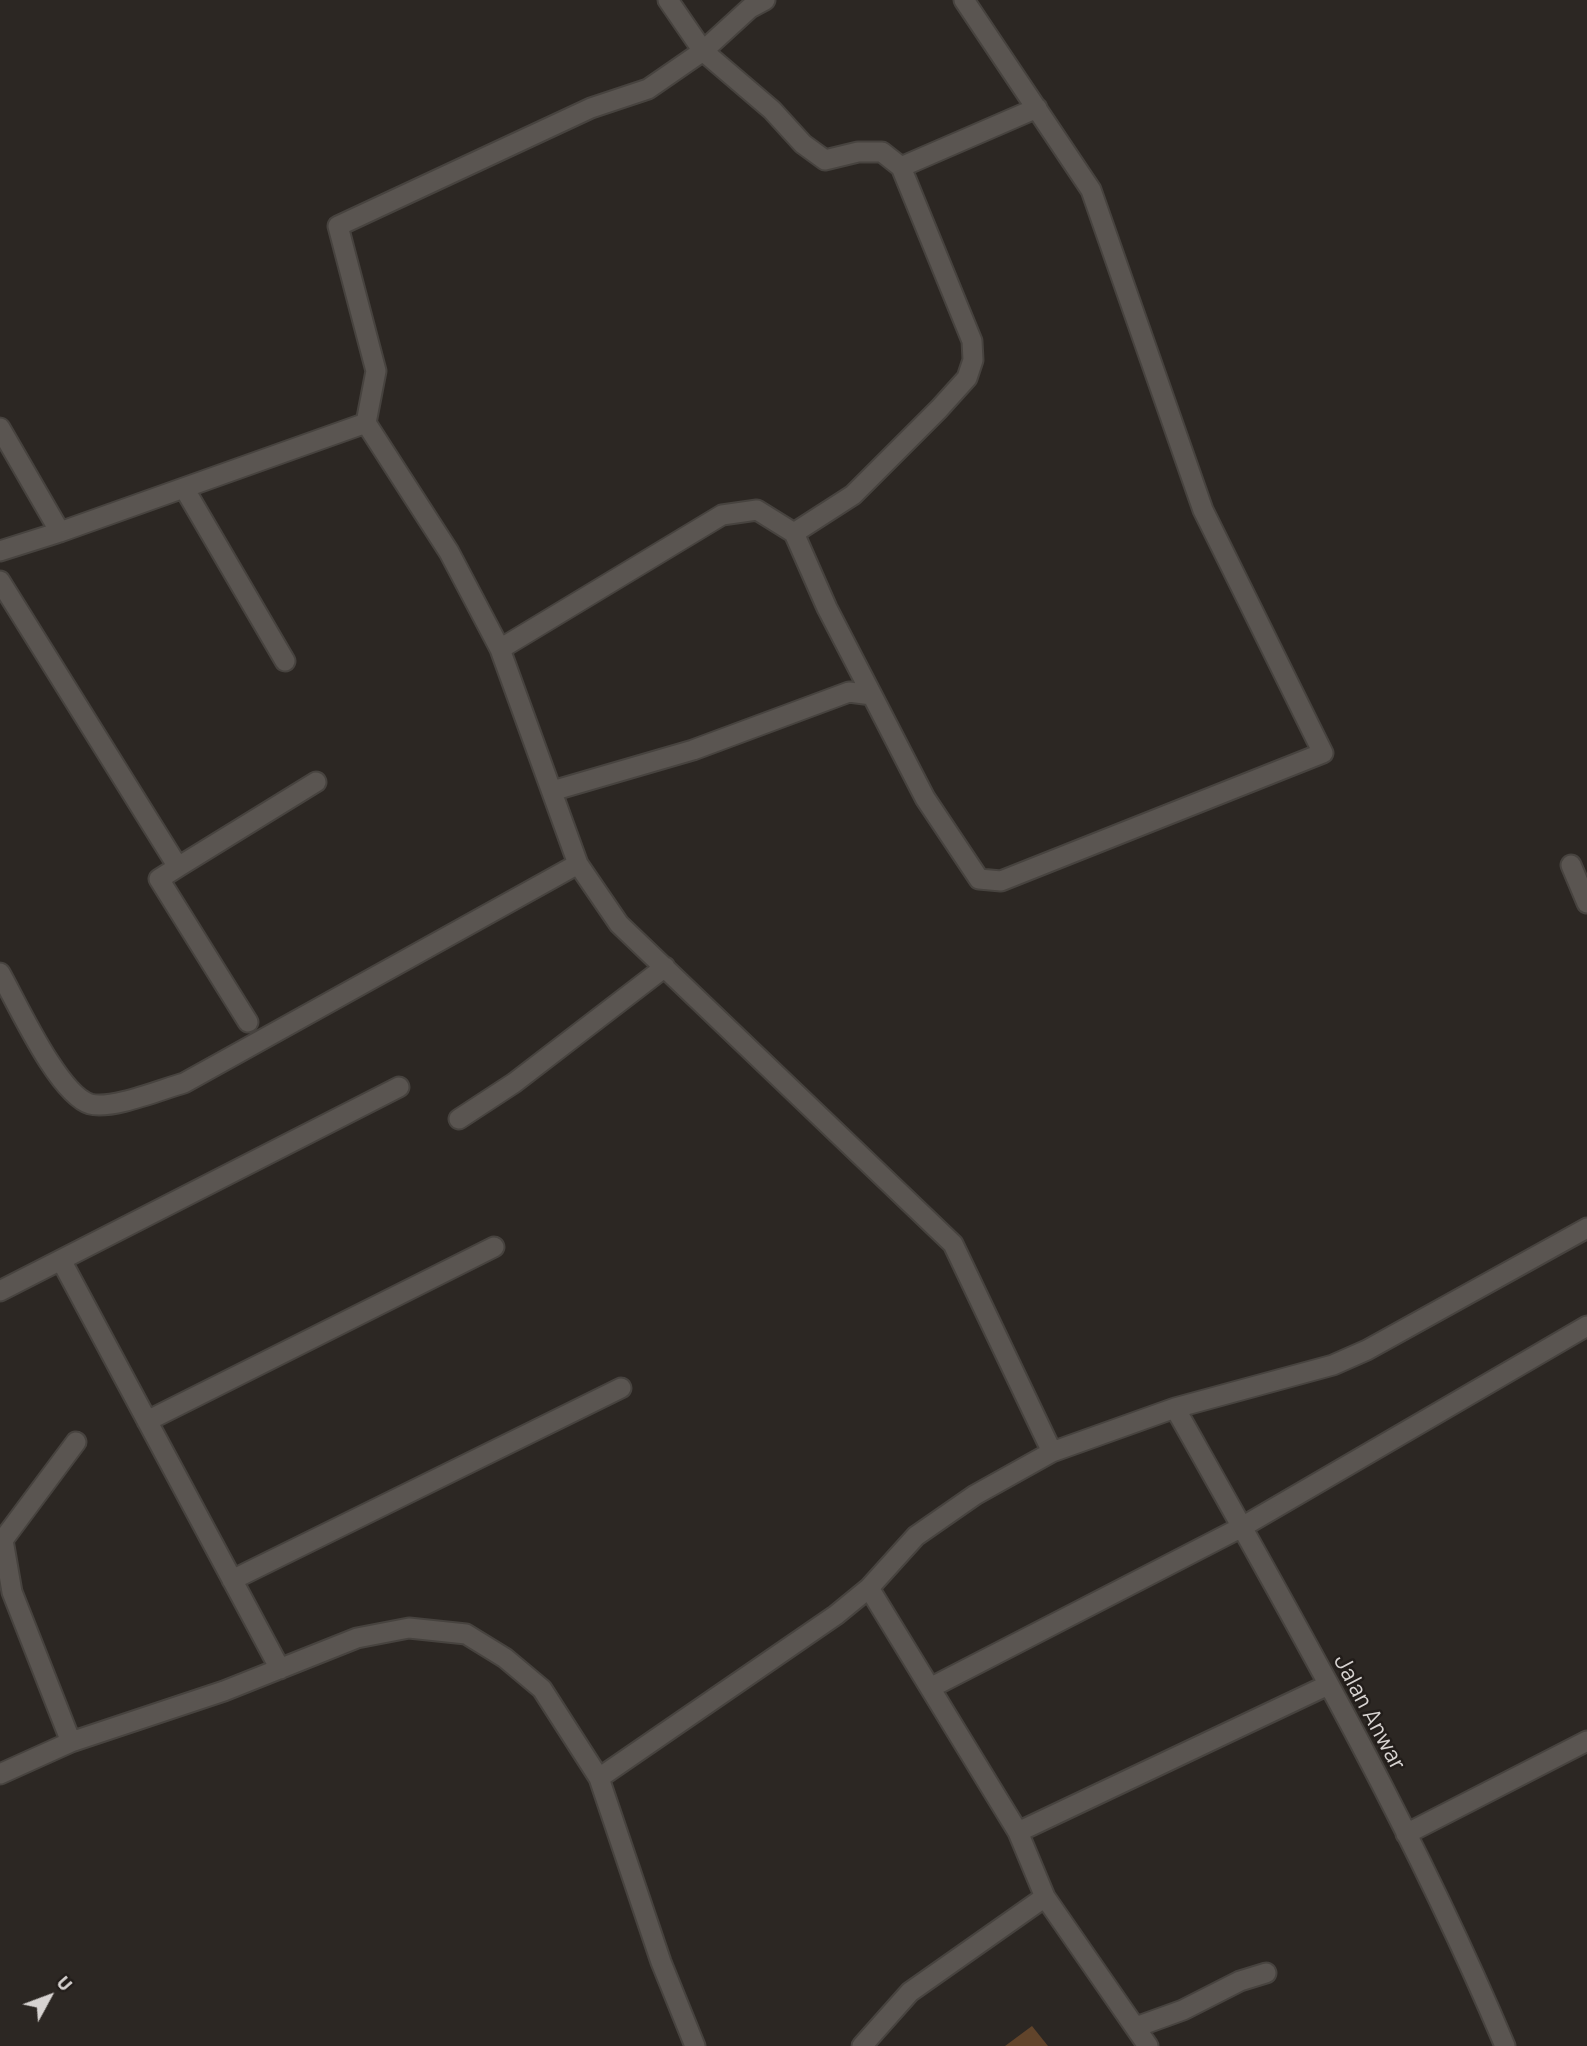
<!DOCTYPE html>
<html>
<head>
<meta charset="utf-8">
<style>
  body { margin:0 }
  #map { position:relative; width:1587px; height:2046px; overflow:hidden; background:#2c2723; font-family:Barlow,sans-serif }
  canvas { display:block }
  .north { position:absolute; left:14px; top:1962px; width:70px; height:70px; -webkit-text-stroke:5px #221d1a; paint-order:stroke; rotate:49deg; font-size:19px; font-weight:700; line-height:28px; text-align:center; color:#d7d3d1 }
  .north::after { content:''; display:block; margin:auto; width:24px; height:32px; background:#d7d3d1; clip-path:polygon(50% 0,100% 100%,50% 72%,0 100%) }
</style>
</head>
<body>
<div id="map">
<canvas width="1587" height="2046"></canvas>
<div class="north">U</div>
</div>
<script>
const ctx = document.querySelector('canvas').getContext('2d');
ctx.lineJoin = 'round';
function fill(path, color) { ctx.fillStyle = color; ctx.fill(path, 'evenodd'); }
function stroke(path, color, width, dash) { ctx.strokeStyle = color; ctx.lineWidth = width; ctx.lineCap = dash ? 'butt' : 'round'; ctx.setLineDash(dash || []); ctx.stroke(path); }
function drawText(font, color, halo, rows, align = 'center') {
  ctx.font = font + ' Barlow,sans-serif'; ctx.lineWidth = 5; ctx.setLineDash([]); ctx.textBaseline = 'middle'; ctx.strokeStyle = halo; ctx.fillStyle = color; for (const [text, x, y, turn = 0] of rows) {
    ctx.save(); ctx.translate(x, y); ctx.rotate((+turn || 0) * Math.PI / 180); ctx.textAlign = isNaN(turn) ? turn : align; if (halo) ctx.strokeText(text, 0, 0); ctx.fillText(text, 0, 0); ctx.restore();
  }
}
fill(new Path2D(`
  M1032 2026 1048 2046H1005Z`), '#61442b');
const service = new Path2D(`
  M1571 865 1587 903`);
const minor = new Path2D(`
  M668 0 703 51 772 110 803 144 825 160 858 152H882L901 167 1037 108
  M765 0 750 8 703 51 648 89 591 108 338 226 376 371 366 423 449 552 500 649 578 864 619 924 953 1244 1052 1452
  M0 428 60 532
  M184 488 285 661
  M794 533 853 495 939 409 967 378 973 360 972 341 901 167
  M0 551 60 532 366 423
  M0 581 178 867 159 879 248 1022
  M500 649 722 515 757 510 794 533 827 608 872 695
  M552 791 693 750 849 692 872 695 925 798 979 879 1001 881 1323 753 1203 510 1091 190 964 0
  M178 867 316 782
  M0 973C17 1003 58 1094 90 1104 112 1110 162 1089 184 1083L578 864
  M459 1119 514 1083 665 967
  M61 1260 280 1669
  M0 1291 399 1087
  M1175 1408C1292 1616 1412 1825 1505 2046
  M147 1421 494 1247
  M232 1580 621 1388
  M930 1688 1242 1527 1587 1326
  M71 1742 12 1592 3 1540 76 1442
  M0 1774 71 1742 224 1691 357 1638 409 1628 466 1634 505 1658 542 1689 599 1778 836 1615 869 1588 916 1536 975 1495 1052 1452 1175 1408 1333 1365 1367 1350 1587 1228
  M599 1778 661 1962 695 2046
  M1018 1832 1328 1685
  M1406 1834 1587 1741
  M1045 1897 1148 2046
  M1136 2027 1183 2010 1240 1981 1266 1973
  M862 2046 910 1992 1045 1897 1018 1832 869 1588`);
stroke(service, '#47433f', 23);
stroke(minor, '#47433f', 23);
stroke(service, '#5a5551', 19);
stroke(minor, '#5a5551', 19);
drawText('24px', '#d7d3d1', '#221d1a', [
  ["Jalan Anwar",1370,1712,62]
]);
</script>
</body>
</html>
